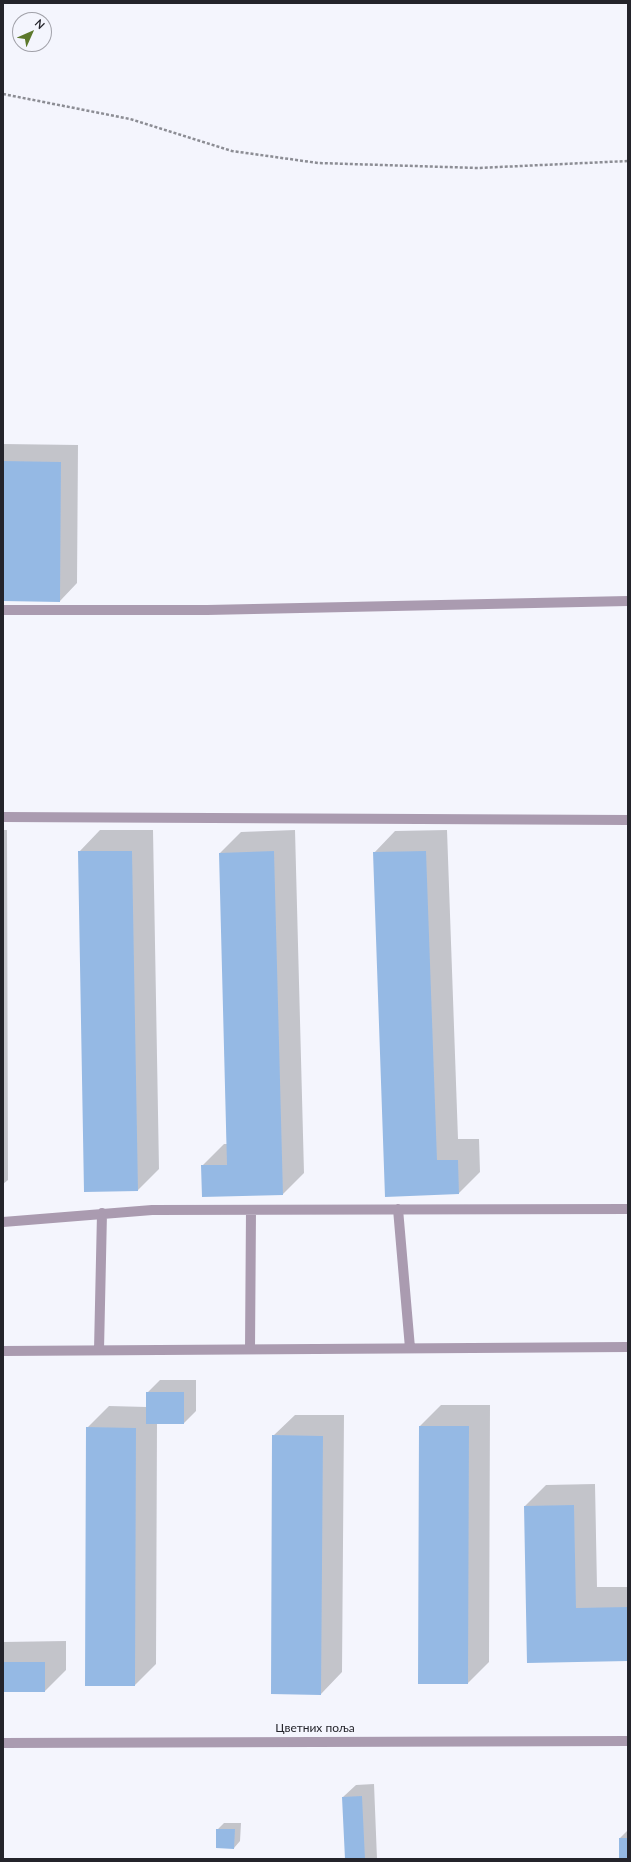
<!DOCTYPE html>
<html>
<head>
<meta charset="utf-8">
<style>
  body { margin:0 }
  #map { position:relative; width:631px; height:1862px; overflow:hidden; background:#f4f5fd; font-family:Lato,sans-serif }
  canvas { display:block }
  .frame { position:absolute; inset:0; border:4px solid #24242b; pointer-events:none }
  .north { position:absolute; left:12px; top:12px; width:40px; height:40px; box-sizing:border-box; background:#f4f5fd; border:1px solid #a1a1a9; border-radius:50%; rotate:45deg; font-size:11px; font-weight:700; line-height:16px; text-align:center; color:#24242b }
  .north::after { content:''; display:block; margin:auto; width:14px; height:18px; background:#5c782c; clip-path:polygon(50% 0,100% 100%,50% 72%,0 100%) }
</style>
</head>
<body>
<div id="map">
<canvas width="631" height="1862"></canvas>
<div class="frame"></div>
<div class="north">N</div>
</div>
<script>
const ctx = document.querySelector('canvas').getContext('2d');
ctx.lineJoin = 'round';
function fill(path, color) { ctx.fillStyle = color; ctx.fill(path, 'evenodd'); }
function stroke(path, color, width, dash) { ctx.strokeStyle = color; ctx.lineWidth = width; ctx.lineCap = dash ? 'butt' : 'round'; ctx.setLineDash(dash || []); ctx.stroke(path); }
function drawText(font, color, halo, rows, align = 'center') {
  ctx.font = font + ' Lato,sans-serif'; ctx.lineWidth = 4; ctx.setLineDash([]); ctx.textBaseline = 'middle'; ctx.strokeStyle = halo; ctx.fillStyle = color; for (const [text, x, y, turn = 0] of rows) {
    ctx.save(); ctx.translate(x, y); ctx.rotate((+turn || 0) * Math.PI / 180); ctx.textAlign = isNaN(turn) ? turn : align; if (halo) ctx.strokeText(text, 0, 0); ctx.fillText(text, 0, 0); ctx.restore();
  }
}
fill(new Path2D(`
  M3 444 78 445 77 583 60 601 3 600Z
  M3 830H7L8 1180 3 1184Z
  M100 830H153L159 1169 138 1190 85 1191 79 852Z
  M295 830 304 1173 283 1194 202 1166 224 1144H227L220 853 241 832Z
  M447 830 458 1139H479L480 1172 459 1193 386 1196 374 853 395 831Z
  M160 1380H196V1411L184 1423H157L156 1664 135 1685 87 1428 109 1406 147 1407V1393Z
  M441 1405H490L489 1662 468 1683H419L420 1426Z
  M295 1415H344L342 1672 321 1694 273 1436Z
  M595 1484 597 1587H628V1660L528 1662 525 1506 546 1485Z
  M66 1641V1670L45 1691H3V1642Z
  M374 1784 377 1859H346L343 1797 356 1785Z
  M224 1823H241L240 1841 234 1848 217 1830Z
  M628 1830V1859H620V1838Z`), '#0003');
fill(new Path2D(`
  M3 461 61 462 60 602 3 601Z
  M78 851H132L138 1191 84 1192Z
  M274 851 283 1195 202 1197 201 1165H227L219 853Z
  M426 851 437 1160H458L459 1194 385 1197 373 852Z
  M146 1392H184V1424H146Z
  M419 1426H469L468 1684H418Z
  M86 1427 136 1428 135 1686H85Z
  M272 1435 323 1436 321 1695 271 1694Z
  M574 1505 576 1608 628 1607V1661L527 1663 524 1506Z
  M3 1662H45V1692H3Z
  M362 1796 365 1859H345L342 1797Z
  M216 1829H235L234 1849 216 1848Z
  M619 1838H628V1859H619Z`), '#95b9e4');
stroke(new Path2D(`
  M3 94 130 119 232 151 318 163 478 168 628 161`), '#8c8d94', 2.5, [3, 2]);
stroke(new Path2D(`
  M3 610H207L628 601
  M3 817 628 820
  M398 1209 410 1348
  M3 1222 152 1210 628 1209
  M250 1349 251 1210
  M99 1350 102 1213
  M3 1351 628 1347
  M3 1743 628 1741`), '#aa9bb0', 10);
drawText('12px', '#24242b', '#f4f5fd', [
  ["Цветних поља",315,1728]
]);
</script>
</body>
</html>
